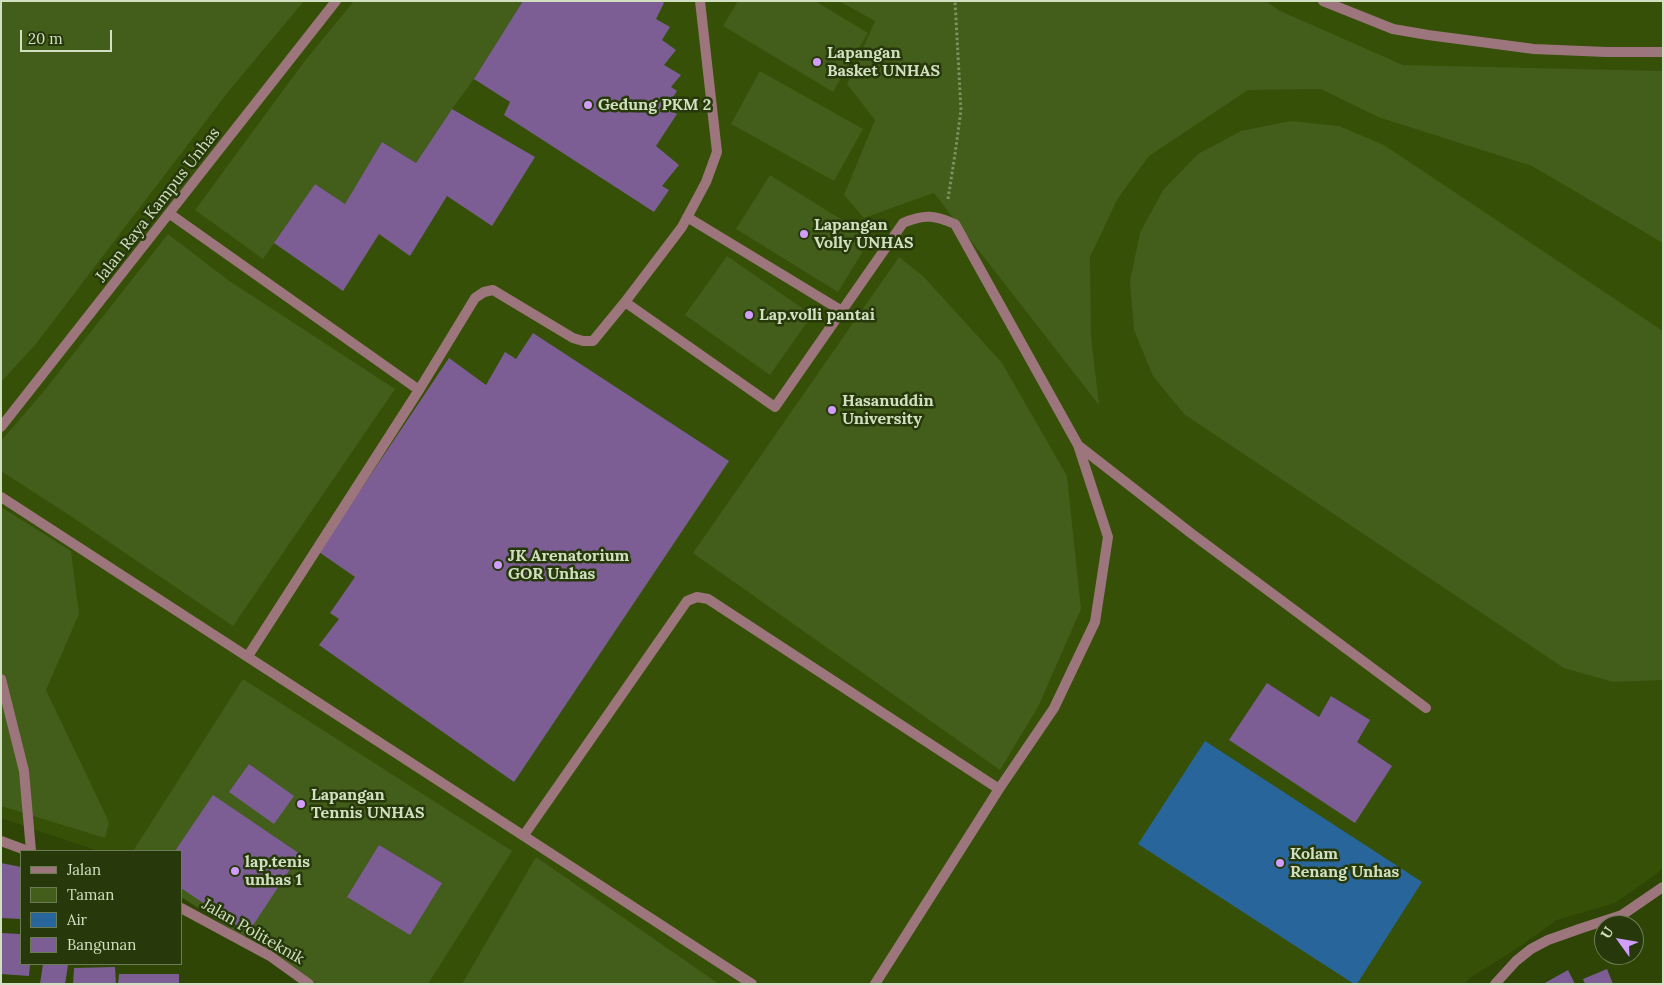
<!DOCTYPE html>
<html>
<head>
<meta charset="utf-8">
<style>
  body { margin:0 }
  #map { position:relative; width:1664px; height:985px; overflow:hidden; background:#2e4505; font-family:Lora,serif }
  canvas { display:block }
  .frame { position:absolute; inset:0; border:2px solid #d0e0c1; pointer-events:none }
  .legend { position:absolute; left:20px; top:850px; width:162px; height:115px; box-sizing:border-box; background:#27390b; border:1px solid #6b7c54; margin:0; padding:6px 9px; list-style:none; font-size:15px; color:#d0e0c1 }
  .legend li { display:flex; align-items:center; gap:10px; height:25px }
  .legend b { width:25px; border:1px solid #6b7c54 }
  .north { position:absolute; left:1594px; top:915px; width:50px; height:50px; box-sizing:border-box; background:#27390b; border:1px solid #6b7c54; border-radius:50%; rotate:302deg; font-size:14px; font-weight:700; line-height:20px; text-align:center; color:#d0e0c1 }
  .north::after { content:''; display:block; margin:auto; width:18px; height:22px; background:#d29dfd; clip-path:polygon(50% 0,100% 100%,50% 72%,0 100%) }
  .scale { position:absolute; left:20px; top:30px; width:92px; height:22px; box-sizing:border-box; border:2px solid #d0e0c1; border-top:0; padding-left:6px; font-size:15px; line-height:18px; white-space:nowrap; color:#d0e0c1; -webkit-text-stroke:4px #27390b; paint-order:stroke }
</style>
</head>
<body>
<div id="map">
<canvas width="1664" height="985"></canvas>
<div class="frame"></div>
<ul class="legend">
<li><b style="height:6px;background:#9c767c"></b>Jalan</li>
<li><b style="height:14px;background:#435d1b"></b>Taman</li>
<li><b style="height:14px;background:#28659b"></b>Air</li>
<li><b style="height:14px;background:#7c5e95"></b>Bangunan</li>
</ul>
<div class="north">U</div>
<div class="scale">20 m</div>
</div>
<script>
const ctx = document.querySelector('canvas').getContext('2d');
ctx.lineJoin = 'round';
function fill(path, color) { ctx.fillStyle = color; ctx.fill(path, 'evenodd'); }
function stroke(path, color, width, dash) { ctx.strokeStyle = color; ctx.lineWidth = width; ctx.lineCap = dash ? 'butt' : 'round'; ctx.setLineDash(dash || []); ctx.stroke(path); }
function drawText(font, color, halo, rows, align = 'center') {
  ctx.font = font + ' Lora,serif'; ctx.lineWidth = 5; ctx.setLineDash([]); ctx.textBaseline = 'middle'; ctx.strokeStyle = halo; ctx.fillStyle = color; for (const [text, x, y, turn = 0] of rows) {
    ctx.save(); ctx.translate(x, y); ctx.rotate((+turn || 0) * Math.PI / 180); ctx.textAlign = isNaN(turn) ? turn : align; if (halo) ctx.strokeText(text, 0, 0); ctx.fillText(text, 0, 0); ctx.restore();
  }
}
fill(new Path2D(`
  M1 1H1663V866L1658 873 1615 903 1557 920 1515 950 1471 977 1465 984H337L263 947 181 897V851H98L1 818Z`), '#365007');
fill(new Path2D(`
  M1 1H304L228 92 35 345 1 382Z
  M354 1H523L474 79 452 109 416 163 382 142 345 204 315 184 263 259 195 210 304 62Z
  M738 1H815L868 33 833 92 723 26Z
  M839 1H1266L1278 10 1403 65 1663 71V243L1532 166 1378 117 1321 89 1248 90 1149 156 1118 198 1090 257 1091 336 1099 405 934 193 864 218 844 195 875 120 847 84 875 21Z
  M760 71 863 129 834 181 731 124Z
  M1290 121 1339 126 1384 145 1663 331V680L1613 682 1564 668 1184 414 1153 376 1134 330 1130 281 1140 233 1163 190 1198 154 1241 131Z
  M770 175 871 238 838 292 736 229Z
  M168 234 228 280 395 389 233 626 72 517 1 471V441L44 391Z
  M727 256 812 315 770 375 685 315Z
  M899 257 924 277 1002 363 1067 476 1081 609 1038 707 1000 770 693 553Z
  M1 507 71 551 79 614 46 690 109 822 105 838 1 806Z
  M243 679 512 851 428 984H317L181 897V851H133Z
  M536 857 719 984H462Z`), '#435d1b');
fill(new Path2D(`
  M1205 741 1422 882 1357 984H1354L1138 844Z`), '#28659b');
fill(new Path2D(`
  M523 1H662L664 3 656 19 670 27 662 40 676 50 664 65 681 75 671 87 677 91 666 108 677 114 656 146 679 165 662 186 669 190 654 212 504 115 510 102 474 79Z
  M452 109 535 157 492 226 447 196 410 256 379 234 343 291 274 243 315 184 345 204 382 142 416 163Z
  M533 333 729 461 514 782 319 645 339 619 330 613 355 577 319 552 449 358 486 385 505 352 516 359Z
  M1267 683 1319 717 1331 696 1370 720 1357 742 1392 766 1355 823 1229 740Z
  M249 764 294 796 274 824 229 792Z
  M213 795 300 854 248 933 181 888V851H175Z
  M379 845 442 883 410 935 347 897Z
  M1 863 21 867V919L1 918Z
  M1 933 21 934V964H30L29 976 1 974Z
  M43 964 68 965 65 984H40Z
  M115 967 116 984H73L74 968Z
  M1607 969 1613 984H1585L1583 979Z
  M1568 970 1575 984H1543Z
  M119 974H179V984H118Z`), '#7c5e95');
stroke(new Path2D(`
  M948 199 955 154 961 110 955 1`), '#7e9262', 3, [2.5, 2.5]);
stroke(new Path2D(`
  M170 214 419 390
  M687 217 842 311
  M625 302 775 407 903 223C924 214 934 215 955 224L1078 445 1108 537 1095 622 1054 708 999 789 875 984
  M1079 446 1192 534 1426 708
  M1 497 752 984
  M248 656 419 390 475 298 484 292 493 290 573 338 583 341H593L625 302 682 227 706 182 717 152 700 1
  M1 679 24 771 31 851
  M524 835 687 601 697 597 708 599 999 789`), '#9c767c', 10);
stroke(new Path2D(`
  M1 841 28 851
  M181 908 270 956 309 984
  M1495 984 1516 961 1531 949 1548 940 1582 928 1622 915 1663 887`), '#9c767c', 10);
stroke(new Path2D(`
  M1323 1 1393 29 1428 35 1534 49 1606 52H1663
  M1 427 336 1`), '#9c767c', 10);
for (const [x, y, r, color] of [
  [817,62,5,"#d29dfd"],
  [588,105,5,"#d29dfd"],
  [804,234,5,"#d29dfd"],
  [749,315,5,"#d29dfd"],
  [832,410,5,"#d29dfd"],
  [498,565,5,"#d29dfd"],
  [301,804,5,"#d29dfd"],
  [1280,863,5,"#d29dfd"],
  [235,871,5,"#d29dfd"]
]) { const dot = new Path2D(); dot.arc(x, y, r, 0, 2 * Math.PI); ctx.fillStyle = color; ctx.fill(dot); stroke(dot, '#27390b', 2); }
drawText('bold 16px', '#d0e0c1', '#27390b', [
  ["Lapangan",827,53],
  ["Basket UNHAS",827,71],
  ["Gedung PKM 2",598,105],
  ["Lapangan",814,225],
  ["Volly UNHAS",814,243],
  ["Lap.volli pantai",759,315],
  ["Hasanuddin",842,401],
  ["University",842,419],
  ["JK Arenatorium",508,556],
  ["GOR Unhas",508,574],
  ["Lapangan",311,795],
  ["Tennis UNHAS",311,813],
  ["Kolam",1290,854],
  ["Renang Unhas",1290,872],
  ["lap.tenis",245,862],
  ["unhas 1",245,880]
], 'left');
drawText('16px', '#d0e0c1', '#27390b', [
  ["Jalan Raya Kampus Unhas",158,205,-52],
  ["Jalan Politeknik",253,932,30]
]);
</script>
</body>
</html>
